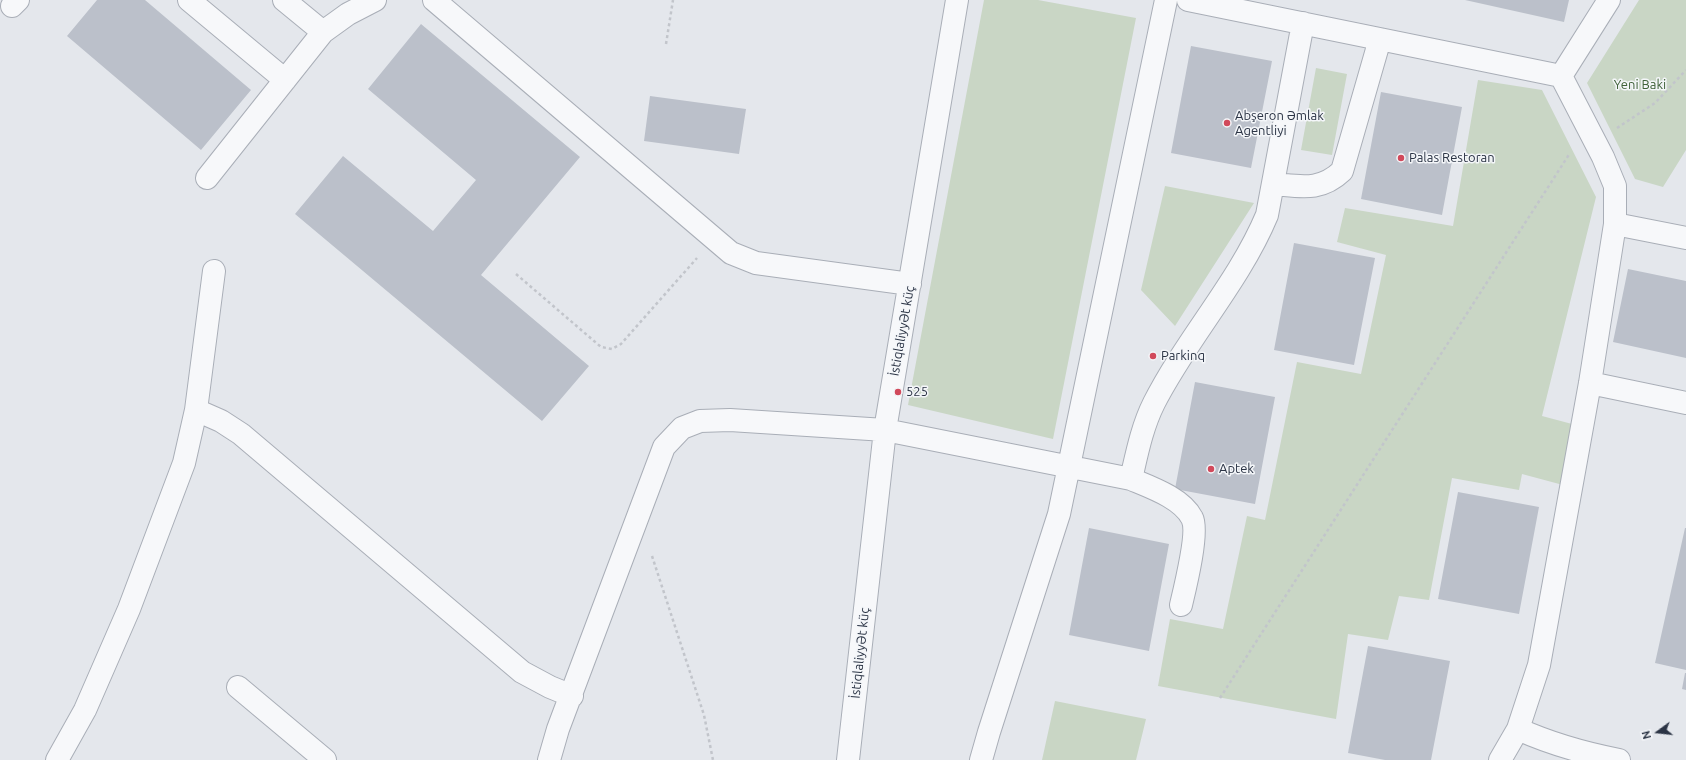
<!DOCTYPE html>
<html>
<head>
<meta charset="utf-8">
<style>
  body { margin:0 }
  #map { position:relative; width:1686px; height:760px; overflow:hidden; background:#e4e7ec; font-family:Ubuntu,sans-serif }
  canvas { display:block }
  .north { position:absolute; left:1638px; top:712px; width:40px; height:40px; -webkit-text-stroke:3px #f4f6f9; paint-order:stroke; rotate:255deg; font-size:11px; font-weight:700; line-height:16px; text-align:center; color:#2b3445 }
  .north::after { content:''; display:block; margin:auto; width:14px; height:18px; background:#2b3445; clip-path:polygon(50% 0,100% 100%,50% 72%,0 100%) }
</style>
</head>
<body>
<div id="map">
<canvas width="1686" height="760"></canvas>
<div class="north">N</div>
</div>
<script>
const ctx = document.querySelector('canvas').getContext('2d');
ctx.lineJoin = 'round';
function fill(path, color) { ctx.fillStyle = color; ctx.fill(path, 'evenodd'); }
function stroke(path, color, width, dash) { ctx.strokeStyle = color; ctx.lineWidth = width; ctx.lineCap = dash ? 'butt' : 'round'; ctx.setLineDash(dash || []); ctx.stroke(path); }
function drawText(font, color, halo, rows, align = 'center') {
  ctx.font = font + ' Ubuntu,sans-serif'; ctx.lineWidth = 3; ctx.setLineDash([]); ctx.textBaseline = 'middle'; ctx.strokeStyle = halo; ctx.fillStyle = color; for (const [text, x, y, turn = 0] of rows) {
    ctx.save(); ctx.translate(x, y); ctx.rotate((+turn || 0) * Math.PI / 180); ctx.textAlign = isNaN(turn) ? turn : align; if (halo) ctx.strokeText(text, 0, 0); ctx.fillText(text, 0, 0); ctx.restore();
  }
}
fill(new Path2D(`
  M984 0H1038L1136 18 1053 439 908 405Z
  M1639 0H1686V150L1663 187 1635 179 1587 83Z
  M1316 68 1347 74 1332 155 1301 150Z
  M1478 80 1542 90 1596 197 1542 416 1572 424 1563 485 1522 474 1519 490 1452 478 1429 600 1399 596 1388 640 1348 634 1336 719 1158 686 1170 619 1223 629 1247 516 1265 520 1297 362 1361 374 1386 255 1337 242 1345 208 1453 226Z
  M1165 186 1254 203 1175 326 1141 290Z
  M1055 701 1146 719 1136 760H1042Z`), '#c9d6c5');
fill(new Path2D(`
  M97 0H145L251 90 201 150 67 36Z
  M1465 0H1569L1564 22Z
  M421 24 580 157 481 275 589 366 542 421 295 214 343 156 433 231 476 180 368 89Z
  M1191 46 1272 61 1251 168 1171 153Z
  M1381 92 1462 107 1442 215 1361 199Z
  M650 96 746 109 739 154 644 141Z
  M1294 243 1375 258 1354 365 1274 350Z
  M1628 269 1686 281V358L1613 342Z
  M1195 382 1275 397 1255 504 1175 489Z
  M1458 492 1539 507 1519 614 1438 599Z
  M1089 528 1169 544 1149 651 1069 635Z
  M1685 528H1686V670L1655 663Z
  M1368 646 1450 661 1431 760H1385L1348 753Z
  M1685 673H1686V690L1682 689Z`), '#bbc0ca');
const minor = new Path2D(`
  M189 0 285 80
  M284 0 323 32
  M434 0 731 253 756 263 910 284
  M1188 0 1561 76
  M12 6 18 0
  M1561 76 1603 157 1615 186V224
  M1561 76 1609 0
  M207 178 323 32 348 14 375 0
  M1273 184C1300 186 1320 192 1342 171L1380 39
  M1590 383 1686 403
  M196 410 221 421 241 434 522 672 550 687 572 696
  M1131 479C1137 453 1142 427 1154 403 1187 338 1239 282 1267 215L1303 23
  M238 687 325 760
  M1518 729C1551 744 1583 753 1619 760
  M57 760 85 710 129 609 184 463 196 410 214 271
  M549 760 558 729 664 447 682 428 700 421 730 420 885 430 1131 479C1150 487 1182 498 1192 518 1199 531 1185 588 1181 605
  M848 760 885 430 957 0
  M981 760 989 732 1059 514 1166 0
  M1500 760 1518 729 1539 665 1590 383 1615 224 1686 238`);
stroke(minor, '#a9aeb7', 24);
stroke(new Path2D(`
  M666 44 673 0
  M1617 128 1655 103 1686 70
  M516 274 601 347 612 349 621 344 697 258
  M652 556 704 715 713 760
  M1220 698 1570 153`), '#c2c5cb', 2.5, [3, 3]);
stroke(minor, '#f7f8fa', 22);
for (const [x, y, r, color] of [
  [1227,123,4,"#d1495b"],
  [1401,158,4,"#d1495b"],
  [1153,356,4,"#d1495b"],
  [898,392,4,"#d1495b"],
  [1211,469,4,"#d1495b"]
]) { const dot = new Path2D(); dot.arc(x, y, r, 0, 2 * Math.PI); ctx.fillStyle = color; ctx.fill(dot); stroke(dot, '#f4f6f9', 1.5); }
drawText('13px', '#3f6138', '#f4f6f9', [
  ["Yeni Baki",1640,85]
]);
drawText('13px', '#2b3445', '#f4f6f9', [
  ["Abşeron Əmlak",1235,116],
  ["Agentliyi",1235,131],
  ["Palas Restoran",1409,158],
  ["Parkinq",1161,356],
  ["525",906,392],
  ["Aptek",1219,469]
], 'left');
drawText('13px', '#2b3445', '#f4f6f9', [
  ["İstiqlaliyyət küç",902,331,-80],
  ["İstiqlaliyyət küç",860,653,-84]
]);
</script>
</body>
</html>
